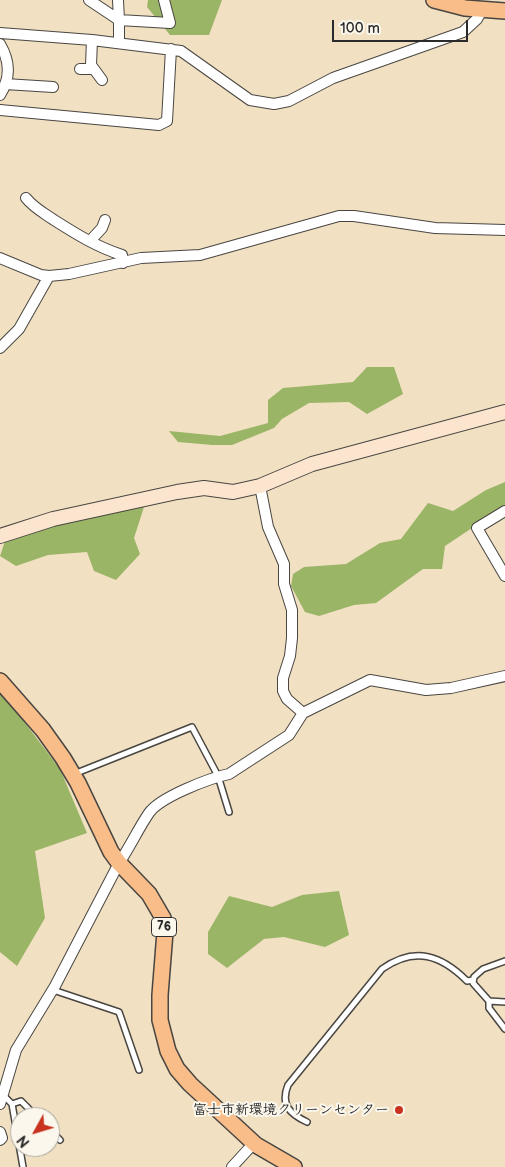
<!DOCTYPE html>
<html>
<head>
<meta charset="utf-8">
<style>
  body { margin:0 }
  #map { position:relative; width:505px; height:1167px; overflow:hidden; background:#f1e0c2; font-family:"Balsamiq Sans",sans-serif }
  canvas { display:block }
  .north { position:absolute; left:10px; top:1107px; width:50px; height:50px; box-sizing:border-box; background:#fbf7ec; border:1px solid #a8a59f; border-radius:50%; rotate:231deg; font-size:14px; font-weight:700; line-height:20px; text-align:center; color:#2b2b2b }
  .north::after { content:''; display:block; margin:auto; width:18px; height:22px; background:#c8321e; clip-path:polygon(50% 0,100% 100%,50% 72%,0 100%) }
  .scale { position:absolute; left:332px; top:20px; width:136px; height:22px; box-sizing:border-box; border:2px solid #2b2b2b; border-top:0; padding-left:6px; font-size:15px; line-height:18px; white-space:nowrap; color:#2b2b2b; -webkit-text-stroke:4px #fbf7ec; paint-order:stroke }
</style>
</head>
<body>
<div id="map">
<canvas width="505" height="1167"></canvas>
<div class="north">N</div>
<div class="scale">100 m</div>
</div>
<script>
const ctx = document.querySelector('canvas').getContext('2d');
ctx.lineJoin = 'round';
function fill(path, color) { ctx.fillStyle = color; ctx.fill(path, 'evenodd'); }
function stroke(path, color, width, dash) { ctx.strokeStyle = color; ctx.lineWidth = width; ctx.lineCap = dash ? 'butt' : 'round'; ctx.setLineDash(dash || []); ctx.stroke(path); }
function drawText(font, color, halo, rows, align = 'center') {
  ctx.font = font + ' "Balsamiq Sans","Klee One",sans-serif'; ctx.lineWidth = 4; ctx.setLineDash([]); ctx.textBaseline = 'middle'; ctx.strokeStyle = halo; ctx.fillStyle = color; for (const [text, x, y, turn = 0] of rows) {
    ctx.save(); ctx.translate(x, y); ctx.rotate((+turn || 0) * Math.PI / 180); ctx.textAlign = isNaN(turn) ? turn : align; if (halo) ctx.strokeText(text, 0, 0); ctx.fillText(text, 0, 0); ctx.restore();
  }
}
fill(new Path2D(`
  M148 0H222L209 35H170L147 7Z
  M367 367H394L403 394 367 414 349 402 309 403 282 419 274 428 232 445H212L178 442 169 431 220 436 268 423V400L283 388 353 382Z
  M505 482V506L445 546 442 569H423L376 603 354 605 319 616 305 612 291 586 293 574 304 567 346 564 380 543 401 539 428 503 453 511 486 490Z
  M144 507 134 538 140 554 116 580 94 571 87 552 48 555 16 566 0 556 5 541 64 522Z
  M0 690 60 769 87 833 35 851 45 918 17 966 0 952Z
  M339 891 349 935 325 947 284 937 264 939 227 968 208 954V932L229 896 272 907 302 895Z`), '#9bb567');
const lane = new Path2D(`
  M74 774 192 727 218 776 229 812
  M505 961 483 969 474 977 473 983 489 1001V1008L505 1029
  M53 990 119 1012 139 1070
  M489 1001 505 1002
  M3 1095 12 1104 23 1167
  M12 1104 21 1101 37 1117
  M307 1122C290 1114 280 1105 288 1085L382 969C415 946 441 955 467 981L473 980
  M50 1130 60 1140`);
const street = new Path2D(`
  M89 0 119 20V43
  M118 0 119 20 170 23 164 0
  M0 33 92 40 181 51 250 100 274 104 289 101 333 78 463 32 477 19 482 10
  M92 40 91 65 102 80
  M0 44C10 61 11 78 0 95
  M80 69H94
  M5 84 53 87
  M0 110 159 125 167 121 171 49
  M26 198C34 208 44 213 54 220 76 234 97 247 122 255L123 263
  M90 241 102 228 105 220
  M0 258 41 275 49 276 69 274 141 258 200 255 339 216H354L435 228 505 230
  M0 348 19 329 49 276
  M260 486 268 527 284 564V584L292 610V638L290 656 283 678V691L287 699 303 713
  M505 511 477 528 505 576
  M0 1104 16 1050 55 986 119 863C130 847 138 829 149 813 160 797 210 778 229 774L289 735 303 713 370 680 426 690 451 688 505 676
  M0 1132 2 1138 0 1140
  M232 1167 254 1143`);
const secondary = new Path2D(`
  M0 536 53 519 177 492 204 488 233 492 260 486 312 464 505 412`);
const primary = new Path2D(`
  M434 0 465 8 505 11
  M0 681 43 730 63 758 78 783 111 852 119 863 149 894 163 918 165 932 160 995V1020L168 1051 177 1069 190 1084 256 1145 294 1167`);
stroke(lane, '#494642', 8);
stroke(street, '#494642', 12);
stroke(secondary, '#494642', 16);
stroke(primary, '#494642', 18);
stroke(lane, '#fff', 5);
stroke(street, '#fff', 10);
stroke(secondary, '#fce5cf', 14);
stroke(primary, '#f8bd88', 15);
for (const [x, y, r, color] of [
  [399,1110,5,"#c8321e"]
]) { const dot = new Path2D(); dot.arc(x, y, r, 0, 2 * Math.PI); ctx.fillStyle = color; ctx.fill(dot); stroke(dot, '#fbf7ec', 2); }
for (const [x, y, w] of [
  [164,927,25]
]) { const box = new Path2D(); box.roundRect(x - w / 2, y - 9.5, w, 19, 4); ctx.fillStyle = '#fbf7ec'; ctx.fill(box); stroke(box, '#2b2b2b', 1); }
drawText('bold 12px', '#2b2b2b', null, [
  ["76",164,927]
]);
drawText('bold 14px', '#2b2b2b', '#fbf7ec', [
  ["富士市新環境クリーンセンター",389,1110]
], 'right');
</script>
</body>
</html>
